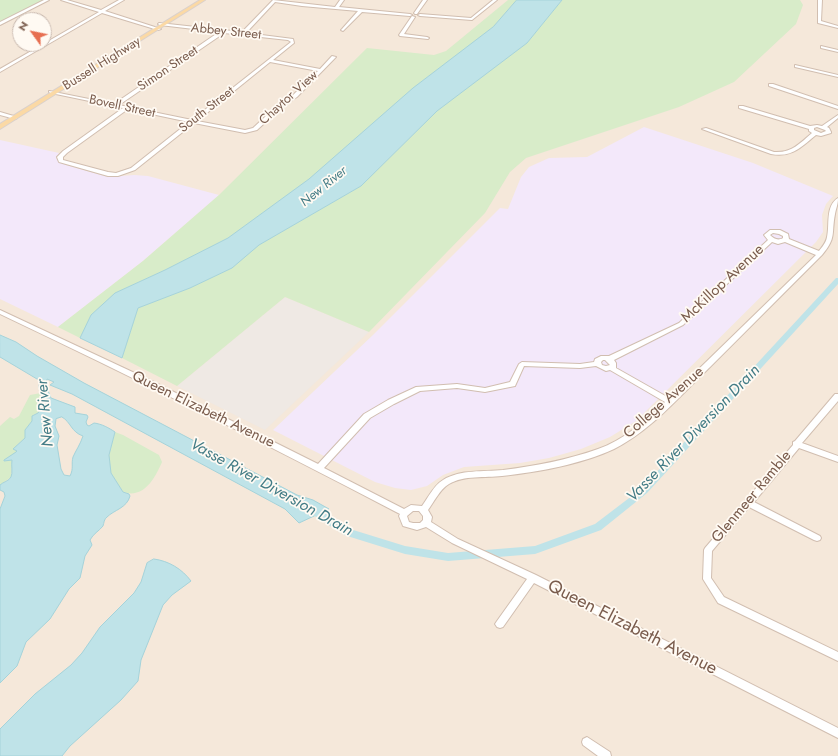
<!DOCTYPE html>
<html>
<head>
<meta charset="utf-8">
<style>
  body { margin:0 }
  #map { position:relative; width:838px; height:756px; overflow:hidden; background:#fdf6ec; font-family:Jost,sans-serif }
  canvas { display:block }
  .north { position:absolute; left:12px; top:12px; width:40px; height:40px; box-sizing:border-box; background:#fffaf3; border:1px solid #cabbb1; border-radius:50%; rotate:303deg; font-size:11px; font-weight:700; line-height:16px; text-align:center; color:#7a5c4d }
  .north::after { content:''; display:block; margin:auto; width:14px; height:18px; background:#e76f51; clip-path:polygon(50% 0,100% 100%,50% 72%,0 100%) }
</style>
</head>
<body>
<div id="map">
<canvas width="838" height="756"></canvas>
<div class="north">N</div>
</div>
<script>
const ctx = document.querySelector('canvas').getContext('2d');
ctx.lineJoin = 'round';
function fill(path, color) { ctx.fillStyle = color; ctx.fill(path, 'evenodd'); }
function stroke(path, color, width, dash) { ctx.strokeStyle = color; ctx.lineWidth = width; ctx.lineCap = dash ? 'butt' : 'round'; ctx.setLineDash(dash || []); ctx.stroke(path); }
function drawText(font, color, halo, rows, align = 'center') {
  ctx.font = font + ' Jost,sans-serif'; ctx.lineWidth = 3.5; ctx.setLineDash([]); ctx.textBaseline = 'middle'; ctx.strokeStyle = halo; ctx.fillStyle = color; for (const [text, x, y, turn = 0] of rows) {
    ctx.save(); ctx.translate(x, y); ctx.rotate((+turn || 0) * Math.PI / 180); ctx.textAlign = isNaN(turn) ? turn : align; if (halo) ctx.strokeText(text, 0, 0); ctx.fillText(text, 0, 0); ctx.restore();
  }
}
fill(new Path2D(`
  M0 0H838V756H0ZM20 20H44V44H20Z`), '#f5e8da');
fill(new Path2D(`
  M285 297 369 332 265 430 177 386Z`), '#efe9e4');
fill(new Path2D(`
  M644 127 753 163 833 196 826 204 822 215 823 232 816 242 636 421 610 437 581 449 549 458 520 463 464 467 443 475 427 486 411 490 395 488 375 482 273 430 374 334 500 208 508 209 521 177 529 167 549 158 587 157Z
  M0 140 59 153 56 158 58 161 66 165 108 177 134 175 148 176 219 195 143 261 58 327 0 299Z`), '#f3e8fa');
fill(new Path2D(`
  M0 0H44L0 23Z
  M508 0H517L493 27 413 88 309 179 228 238 165 270 115 293 91 315 80 338 58 327 143 261 219 195 367 48 434 55 446 51Z
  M562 0H800L803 5 796 24 734 82 679 107 526 158 510 172 485 213 369 332 285 297 177 386 122 358 138 308 190 288 232 268 259 245 361 186 437 111 527 43Z
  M41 393 44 405 38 413 33 415 32 421 25 430V438L17 445V451C9 460 13 467 11 477L0 485V426L10 417 14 419 19 416 30 395Z
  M115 432 123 435 159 455 162 462C155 478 144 499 123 492 120 486 115 480 111 473 105 461 112 444 115 432Z`), '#d8ecc9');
const water = new Path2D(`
  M517 0H562L527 43 437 111 361 186 259 245 232 268 190 288 138 308 122 358 80 338 91 315 115 293 165 270 228 238 309 179 413 88 493 27Z
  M0 335 16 342 37 356 84 383 297 495 313 500 329 509 299 523 285 509 72 394 50 385 54 382 47 379 46 386 51 398 75 407V413L87 415 88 417 86 422 87 425 89 426 94 423C102 424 109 428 115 432L109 455 111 473 123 492 129 494 130 496C127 508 114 510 107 517 104 519 104 523 103 526 99 531 93 534 90 540L92 545 85 556 80 578 69 589 50 619 26 642 17 666 0 683V509L5 496 4 492 0 490V485C3 482 9 481 11 477 13 473 11 465 12 460L4 461V460L16 452 17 451 13 449 25 438V430L32 421V416L38 413 44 405 39 387 40 379H37L0 357ZM62 417C71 422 71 432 83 436 80 445 76 450 73 457 71 464 74 468 70 476L64 475 61 469 57 445 59 436 55 426 56 419Z
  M154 559C169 561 182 569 191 581L172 595 163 605 141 660 138 681 121 700 70 746 62 756H0V729L35 694 71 665 82 653 100 627 134 593 141 582 147 563Z`);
fill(water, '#bfe3e8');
stroke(water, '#a5d3da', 1);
fill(new Path2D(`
  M836 278H838V284L647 493 601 530 535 554 448 561 405 554 344 535 307 511 305 508 307 505 310 504 313 505 350 529 405 546 448 553 535 546 595 524 641 489Z`), '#bfe3e8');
const minor = new Path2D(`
  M44 0H49L0 25V22Z
  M61 0H67L101 10 119 0H124L105 11 161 29 158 30 102 13 0 72V69L99 12Z
  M273 0 335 7 340 0H344L339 7 410 14 412 15 410 16 362 12 343 31 341 30 342 29 358 11 302 6 275 2 246 33 293 39 294 43 273 60 320 69 332 56 336 57 297 97 283 106 257 130 245 133 194 123 135 170 118 176H108L59 162 57 157 63 151 123 108 51 93 49 92V91L114 104 219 32 160 25 158 24 159 23 242 32ZM224 33 288 40 291 42 192 120 119 105ZM270 62 318 71 293 95 279 104 253 128 245 130 197 121ZM128 109 189 122 131 168 116 173 108 172 63 160V157L67 153Z
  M423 0H427L417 14H415L414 13Z
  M493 0H497L472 20 420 16 418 15 420 14 471 18Z
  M818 0H822L821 21 838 26V28L818 23Z
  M412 16 415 17 404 34 427 37 429 38 428 39 400 36 399 35Z
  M821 46 838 50V52L821 48Z
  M795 65 838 75V77L795 67Z
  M769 84H773L838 106V109L769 86Z
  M739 106H743L810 126 817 125 822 126 838 115V118L827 127 829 128 831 132V133L821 136 816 135C801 147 792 158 771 154L702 129 706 128 774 152C792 153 799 144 812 133L809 131V129L739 108ZM817 127 825 130 826 131 821 133 814 130V128Z
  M0 112 17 117V118L15 119 0 115Z
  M838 198C838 205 836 208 835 214 831 234 837 237 822 255 783 294 745 332 706 371 678 398 650 431 614 449 582 464 538 472 502 476 485 478 464 475 449 484 440 489 434 502 428 510L432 517 431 522 458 539 536 575 838 728V738L534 583 503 627 500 628 497 627 495 624 497 621 527 579 452 543 426 527 417 530 403 526 399 516 400 514C268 445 135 378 0 314V310L156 383 318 464 364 414 388 400 416 387 457 384 485 388 510 382 519 364 522 362 580 364 594 362 595 359 601 356H609L679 323 768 240 764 235 770 230H780L788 234 789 239 819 251C822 247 826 243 827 237 830 225 825 206 838 198ZM773 233 779 234 783 236V238C778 241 774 239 770 235ZM772 242 778 244 785 242 816 255 669 398 616 368V363L614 360 683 325ZM603 360H605L610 365 606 366 602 365 601 362ZM524 366 580 368 596 366 606 371 610 370 665 402C645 421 624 440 598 449 567 460 535 466 503 470 483 472 461 469 443 480 434 485 428 498 422 506L411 505 404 509 324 468 370 418 394 404 420 391 457 388 485 392 515 386ZM413 511H419L423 516V520L420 523H413L409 522 407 516Z
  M835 394H838V401L802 443 838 456V462L799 448 754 502 820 536 821 538 820 540 817 541 814 540 749 507 712 551 711 578 724 597 838 652V661L718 603 703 579 704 550 705 548 793 445V442L795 441Z
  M587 737 610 752 611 756H598L583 745 582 742 583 739Z`);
const major = new Path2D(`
  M200 0H205L0 129V124Z`);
stroke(minor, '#d1beb0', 2);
stroke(major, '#dad1cd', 2);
fill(minor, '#fff');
fill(major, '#fbd9a5');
drawText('13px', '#7a5c4d', '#fffaf3', [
  ["Abbey Street",226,32,6],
  ["Bussell Highway",102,64,-32],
  ["Simon Street",168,69,-34],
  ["Chaytor View",289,98,-42],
  ["Bovell Street",122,107,12],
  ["South Street",207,110,-38]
]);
drawText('italic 13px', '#437c86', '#fffaf3', [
  ["New River",324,187,-39]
]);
drawText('15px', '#7a5c4d', '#fffaf3', [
  ["McKillop Avenue",723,284,-43],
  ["College Avenue",664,403,-41],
  ["Queen Elizabeth Avenue",203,410,26],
  ["Glenmeer Ramble",752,497,-50]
]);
drawText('italic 16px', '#437c86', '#fffaf3', [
  ["New River",46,413,-95],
  ["Vasse River Diversion Drain",694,434,-46],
  ["Vasse River Diversion Drain",271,488,29]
]);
drawText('18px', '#7a5c4d', '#fffaf3', [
  ["Queen Elizabeth Avenue",632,628,27]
]);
</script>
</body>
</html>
